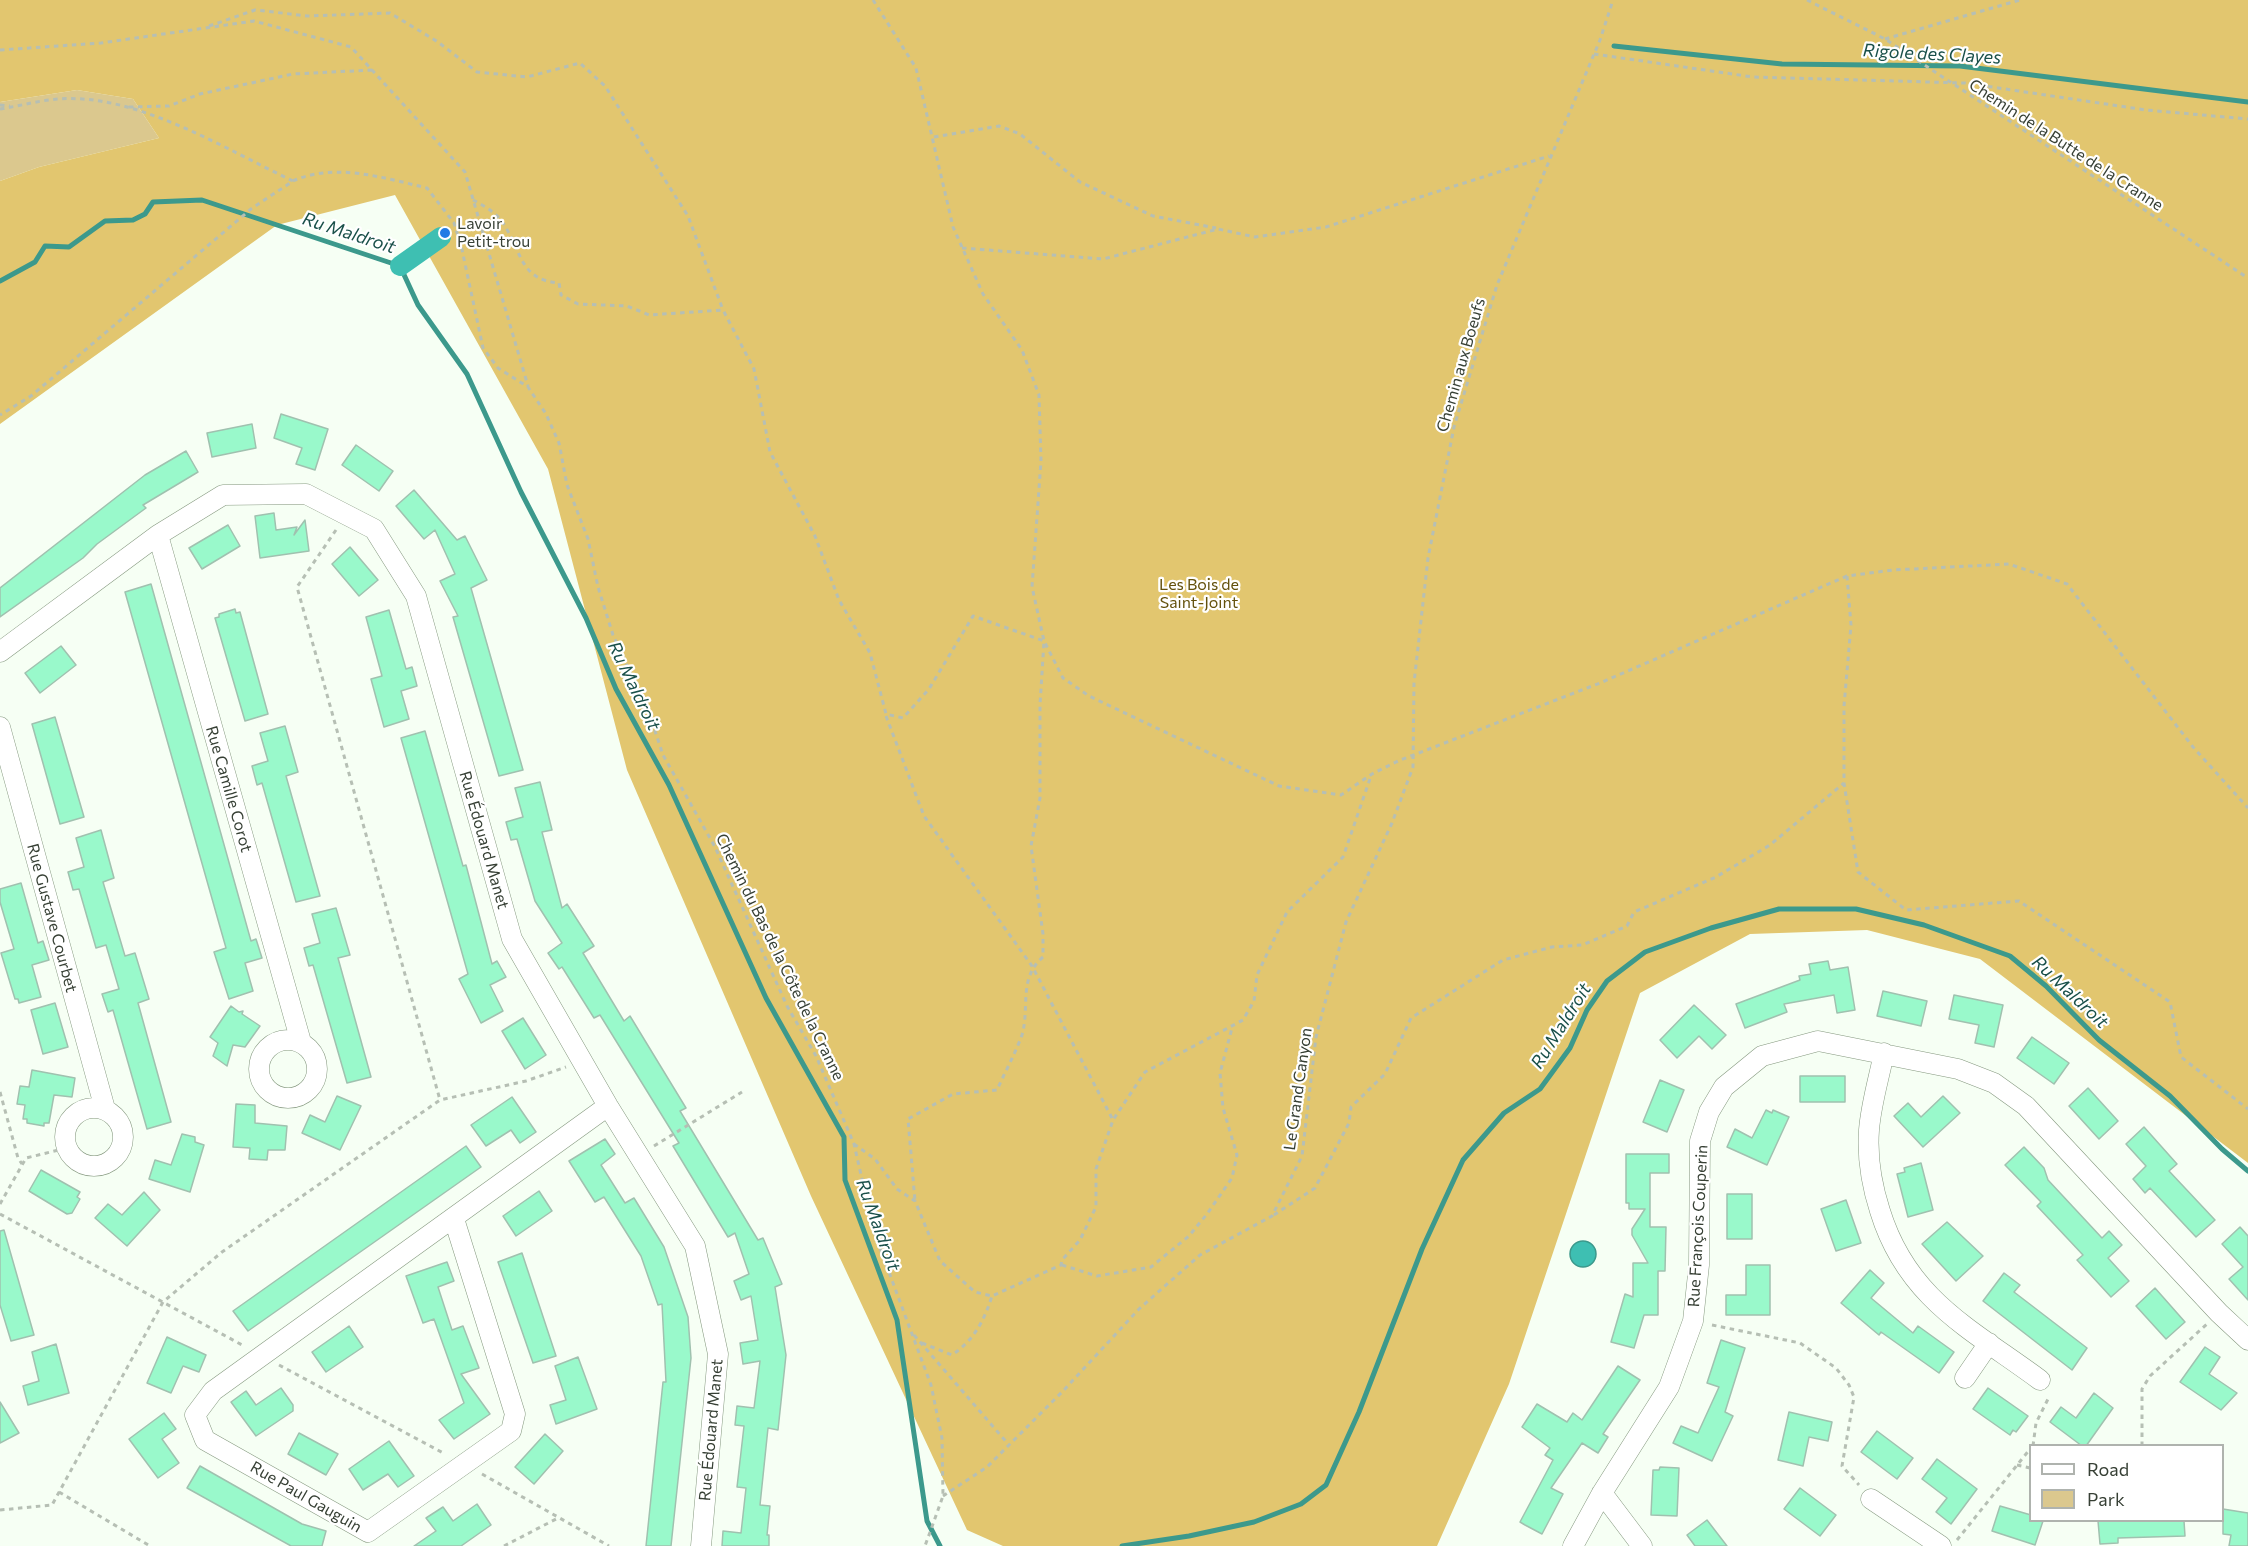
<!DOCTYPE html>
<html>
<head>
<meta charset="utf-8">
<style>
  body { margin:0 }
  #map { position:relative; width:2248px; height:1546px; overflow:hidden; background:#f6fff4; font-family:Commissioner,sans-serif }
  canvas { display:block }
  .legend { position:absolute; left:2029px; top:1444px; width:195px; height:78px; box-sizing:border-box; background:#fff; border:2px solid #afb3ae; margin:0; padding:8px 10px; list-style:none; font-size:18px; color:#374035 }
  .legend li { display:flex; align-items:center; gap:12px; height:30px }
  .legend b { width:30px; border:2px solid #afb3ae }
</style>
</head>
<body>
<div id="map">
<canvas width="2248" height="1546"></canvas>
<ul class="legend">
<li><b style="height:8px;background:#fff"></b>Road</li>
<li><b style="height:16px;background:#dbc88e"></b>Park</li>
</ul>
</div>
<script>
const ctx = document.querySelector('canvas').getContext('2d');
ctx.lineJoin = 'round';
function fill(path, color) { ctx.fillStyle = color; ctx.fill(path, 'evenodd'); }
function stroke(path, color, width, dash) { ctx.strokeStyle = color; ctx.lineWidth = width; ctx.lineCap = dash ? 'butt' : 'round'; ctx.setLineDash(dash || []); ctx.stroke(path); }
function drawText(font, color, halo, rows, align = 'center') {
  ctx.font = font + ' Commissioner,sans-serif'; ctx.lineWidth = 4.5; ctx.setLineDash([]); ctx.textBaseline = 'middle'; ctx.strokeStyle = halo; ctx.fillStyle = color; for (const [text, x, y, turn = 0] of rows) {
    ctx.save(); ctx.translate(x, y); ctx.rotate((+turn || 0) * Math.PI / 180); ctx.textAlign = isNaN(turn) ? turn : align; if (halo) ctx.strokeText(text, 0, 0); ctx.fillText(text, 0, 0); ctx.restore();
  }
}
fill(new Path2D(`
  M77 90 133 99 159 138 39 167 0 181V102Z`), '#dbc88e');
fill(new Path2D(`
  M0 0H2248V1163L1980 959 1867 930 1750 934 1640 993 1509 1384 1437 1546H1003L967 1530 811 1196 627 770 548 469 395 195 277 225 0 424V181L39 167 159 138 133 99 77 90 0 102Z`), '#e2c66f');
const water = new Path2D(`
  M1570 1254a13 13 0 1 1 26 0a13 13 0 1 1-26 0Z`);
fill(water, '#3ebfb2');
stroke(water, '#3c998c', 1.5);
stroke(new Path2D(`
  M1614 46 1782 64 1960 66 2248 102
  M0 281 35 262 45 246 69 247 105 221 133 220 145 214 153 202 202 200 400 266 418 305 467 374 521 492 586 618 616 689 669 785 766 998 844 1137 845 1180 897 1320 927 1521 940 1546
  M1122 1546 1189 1536 1254 1522 1301 1504 1326 1485 1359 1412 1422 1249 1463 1160 1504 1113 1540 1089 1570 1048 1587 1010 1607 981 1645 952 1711 928 1779 909H1856L1924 925 2010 956 2046 986 2099 1040 2170 1096 2222 1149 2248 1171`), '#3c998c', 5);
stroke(new Path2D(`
  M400 266 441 237`), '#3ebfb2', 20);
const building = new Path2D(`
  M281 414 328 429 315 470 296 464 302 448 274 438Z
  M252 424 256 448 212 457 207 433Z
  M356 445 393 471 379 491 342 465Z
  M186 451 198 472 143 505 146 508 97 544 83 558 0 617V588L145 475Z
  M414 490 457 540 465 536 487 580 471 588 523 770 499 776 453 617 458 616 440 581 455 574 435 530 424 539 396 506Z
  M274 513 276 530 297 527 294 535 305 520 309 551 260 558 255 516Z
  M228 525 240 546 202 569 189 548Z
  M350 547 378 580 359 596 332 564Z
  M151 584 251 941 256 939 262 958 245 963 253 991 229 999 214 952 226 948 125 592Z
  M235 609 236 613 240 612 268 714 245 721 215 618 219 617V614Z
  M389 610 406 669 412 667 417 686 401 691 409 719 384 727 371 679 382 676 366 617Z
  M61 646 76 665 40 693 25 673Z
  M55 717 84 817 60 824 32 724Z
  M285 726 298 772 286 776 320 896 296 902 262 783 257 785 252 766 268 761 260 733Z
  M425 731 463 866 466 865 492 964 497 961 506 977 490 985 503 1011 481 1023 459 979 468 974 401 738Z
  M540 782 552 830 542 832 562 908 567 904 594 946 583 953 624 1021 630 1016 686 1108 680 1111 758 1240 763 1238 782 1284 775 1287 786 1355 778 1430 768 1428 760 1505 770 1506 767 1535H769V1546H722L723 1531 741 1533 746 1488 737 1487 744 1426 735 1425 737 1406 754 1408 760 1361 743 1364 740 1343 758 1340 751 1296 741 1300 734 1281 749 1274 735 1233 728 1237 673 1146 679 1143 600 1015 594 1018 562 967 559 969 548 953 562 943 535 901 517 839 511 840 506 822 523 817 515 788Z
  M101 830 114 878 103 882 125 956 135 953 149 999 138 1003 171 1122 147 1129 113 1010 108 1012 102 994 119 989 106 945 96 948 79 889 73 890 68 872 84 867 76 838Z
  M21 883 38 943 43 941 49 960 32 965 41 997 19 1003 18 999H15L1 953 14 949 0 902V889Z
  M336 908 350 955 338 958 371 1077 347 1083 313 965 309 966 304 948 320 943 312 914Z
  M1828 961 1830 970 1848 967 1855 1010 1837 1013 1834 995 1784 1004 1787 1012 1745 1028 1736 1004 1800 980 1799 976 1811 974 1809 964Z
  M1883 991 1927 1001 1921 1026 1877 1016Z
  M1954 995 2003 1005 1994 1047 1975 1043 1979 1025 1949 1019Z
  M55 1003 68 1047 43 1054 31 1010Z
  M1694 1005 1726 1035 1712 1049 1699 1036 1677 1058 1660 1040Z
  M231 1006 239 1012 243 1011 242 1014 260 1026 245 1047 233 1045 227 1066 213 1056 218 1043 210 1037Z
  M523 1018 546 1055 525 1069 502 1031Z
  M2032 1037 2069 1063 2054 1084 2017 1058Z
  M32 1070 75 1078 72 1097 54 1095 49 1123H44V1126L27 1123V1119H23L25 1105 17 1104 20 1086 29 1087Z
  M1800 1076H1845V1102H1800Z
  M1660 1080 1684 1090 1667 1132 1643 1122Z
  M2088 1088 2118 1121 2099 1139 2069 1106Z
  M337 1096 361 1106 340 1150 302 1133 310 1115 325 1122Z
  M1943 1096 1960 1113 1923 1147 1894 1116 1908 1103 1921 1117Z
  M512 1097 536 1132 520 1143 511 1130 486 1146 471 1125Z
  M236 1104 255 1105V1123L287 1126 285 1150H268L267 1160 249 1159 250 1148 233 1147Z
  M1766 1110 1772 1113 1773 1110 1789 1117 1767 1165 1727 1147 1735 1129 1752 1138Z
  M2144 1127 2177 1164 2169 1171 2215 1220 2196 1237 2150 1188 2145 1193 2133 1179 2146 1166 2126 1144Z
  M182 1134 195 1137V1142L204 1145 190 1192 149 1179 155 1160 171 1165Z
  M605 1139 615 1154 601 1165 625 1203 634 1198 664 1247 688 1317 691 1358 671 1546H646L663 1382H666L662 1304 658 1305 641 1256 604 1197 595 1202 569 1161Z
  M466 1146 481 1167 248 1331 233 1311Z
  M2024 1147 2044 1168 2048 1180 2102 1238 2109 1231 2122 1245 2108 1258 2129 1281 2111 1297 2077 1260 2083 1255 2037 1206 2041 1202 2005 1165Z
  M1626 1154H1669V1173H1650V1227H1666L1665 1271H1658V1315H1644L1634 1348 1611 1342 1625 1294 1633 1297V1263H1648L1632 1235V1229L1645 1209H1629V1203H1626Z
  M1921 1163 1933 1210 1908 1217 1897 1174 1905 1172 1904 1168Z
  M41 1170 80 1192 77 1197 80 1199 72 1213 67 1214 29 1191Z
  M539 1191 552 1211 516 1236 503 1216Z
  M144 1192 160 1210 127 1246 95 1218 108 1204 122 1215Z
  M1727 1194H1752V1239H1727Z
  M1846 1200 1861 1243 1836 1251 1821 1209Z
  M1947 1222 1983 1256 1956 1281 1922 1244Z
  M2240 1227 2248 1236V1300L2229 1279 2243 1267 2222 1244Z
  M4 1230 34 1335 11 1341 0 1305V1231Z
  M522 1253 556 1356 533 1363 498 1262Z
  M447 1262 454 1281 438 1287 452 1330 463 1326 479 1368 461 1374 490 1414 454 1439 439 1420 464 1403 434 1319 423 1323 406 1276Z
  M1746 1265H1770V1315H1726V1295H1746Z
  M1870 1270 1884 1283 1871 1298 1913 1333 1918 1326 1954 1352 1939 1373 1881 1332 1879 1335 1841 1303Z
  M2004 1273 2020 1285 2014 1292 2087 1348 2072 1370 1983 1301Z
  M2155 1288 2185 1322 2166 1339 2136 1306Z
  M349 1326 363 1347 326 1372 312 1352Z
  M167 1337 206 1355 199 1372 183 1366 171 1393 147 1383Z
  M1721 1340 1745 1348 1725 1412 1733 1416 1712 1461 1673 1443 1681 1426 1698 1433 1719 1387 1707 1383Z
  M56 1344 69 1393 28 1405 23 1386 39 1381 32 1352Z
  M2205 1347 2220 1357 2209 1374 2237 1393 2221 1410 2180 1382Z
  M578 1357 597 1409 556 1424 550 1405 566 1400 555 1366Z
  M1618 1366 1640 1380 1603 1434 1608 1437 1598 1453 1582 1443 1551 1488 1563 1494 1542 1534 1525 1525 1520 1522 1553 1460 1545 1455 1550 1448 1522 1427 1537 1404 1567 1422 1573 1413 1582 1420Z
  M281 1388 293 1405V1411L256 1436 231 1402 246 1391 256 1405Z
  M1988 1388 2028 1416 2016 1432 2013 1430 2010 1435 1973 1409Z
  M2094 1393 2113 1408 2086 1446H2082L2050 1422 2061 1407 2076 1418Z
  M0 1402 19 1433 0 1443Z
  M1789 1412 1832 1422 1828 1441 1809 1437 1803 1466 1778 1460Z
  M164 1413 176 1429 162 1439 179 1463 158 1478 129 1439Z
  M1877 1431 1913 1458 1897 1479 1861 1452Z
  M299 1433 338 1454 326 1475 288 1454Z
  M545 1434 563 1451 534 1484 515 1467Z
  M389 1441 414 1476 398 1487 388 1474 363 1490 349 1469Z
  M1937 1459 1977 1489 1951 1524 1936 1512 1947 1498 1922 1479Z
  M200 1466 302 1524 326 1531 322 1546H291L187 1488Z
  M1660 1467 1679 1468 1677 1516 1651 1515 1653 1470H1659Z
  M1800 1488 1836 1515 1820 1536 1784 1509Z
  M477 1504 491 1525 461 1546H414L436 1531 426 1518 443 1507 453 1521Z
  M2000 1506 2031 1515V1521H2043L2035 1545 1992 1531Z
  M2223 1509 2248 1513V1546H2229L2231 1535 2223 1534Z
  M1707 1520 1727 1546H1695L1687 1535Z
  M2098 1521H2184L2185 1536 2118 1538V1543L2100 1544Z`);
fill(building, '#99f9cb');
stroke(building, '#a0c1af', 1.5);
const minor = new Path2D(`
  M158 535 301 1042
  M0 652 158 535 223 495 306 494 374 529 416 596 512 939 608 1106 695 1246 718 1354 701 1546
  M0 727 105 1109
  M259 1069a29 29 0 1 1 58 0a29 29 0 1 1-58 0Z
  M1884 1053C1879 1078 1871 1104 1869 1130 1867 1157 1872 1186 1880 1211 1907 1299 1971 1329 2040 1380
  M65 1137a29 29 0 1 1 58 0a29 29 0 1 1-58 0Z
  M454 1219 515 1414 511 1431 368 1532 205 1440 195 1415 213 1391 608 1106
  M1965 1378 1989 1343
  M1602 1493 1642 1546
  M1871 1499 1941 1546
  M1573 1546 1602 1493 1669 1387 1693 1321 1699 1265 1700 1141 1709 1112 1724 1087 1762 1056 1818 1041 1958 1069 1994 1083 2026 1106 2219 1313 2248 1340`);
stroke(minor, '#85987f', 21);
stroke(new Path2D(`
  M873 0 916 68 953 227 983 294 1022 350 1039 395 1041 461 1032 587 1044 641 1063 678 1089 696 1279 786 1341 795 1372 774 1398 761 1600 683 1847 576 1893 570 2009 564 2067 584 2193 747 2248 808
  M1807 0 1885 39 2248 278
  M209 26 255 10 308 16 390 13 438 42 477 72 527 77 580 63 605 86 688 216 723 310
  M1885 39 2020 0
  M0 50 101 43 254 21 351 47 465 172 528 386
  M1594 54 1753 77 1965 83 2146 110 2248 119
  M0 105 10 106
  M129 107 169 106 200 94 293 74 372 70
  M0 109C20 106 40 100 59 99 136 93 225 149 293 181L251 209 31 396 0 415
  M934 137 999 126 1020 134 1080 182 1153 216 1216 228
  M293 181C335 162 384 178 427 188L454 223 461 245 483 348 498 368 528 387 546 414 559 443 567 485 588 539 598 587 613 635 650 716 663 755 715 847 787 1006 816 1056 854 1144 874 1232 931 1385 942 1438 943 1496 925 1546
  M473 200C485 206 498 214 505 226 522 254 521 280 559 283L561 295 578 304 627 306 649 315 723 310 754 369 770 452 815 536 839 600 870 653 886 714 903 718 929 689 973 616 1044 641 1040 705V798L1031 846 1043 934V957C1018 978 1030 1008 1022 1035 1015 1054 1005 1072 997 1090L953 1094 908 1119 915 1201
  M962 248 1103 259 1218 229 1255 237 1326 227 1549 156
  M336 530 297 587 440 1100
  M1847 576 1851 625 1844 706V783L1858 872 1906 910 2019 901 2170 1002 2181 1057 2248 1109
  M886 716 924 816 1032 966 1113 1120
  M0 1092 18 1158 22 1164
  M854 1144 875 1159 897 1189 915 1201 940 1261 975 1292 992 1296 1061 1265 1062 1260 1080 1240 1096 1207V1169L1113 1120 1145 1072 1243 1020 1254 1001 1257 975 1287 912 1343 857 1371 776
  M654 1146 742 1092
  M0 1204 26 1158 67 1148
  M0 1214 244 1346
  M1274 1215 1315 1188 1349 1123 1351 1107 1385 1074 1411 1018 1503 960 1552 947 1582 945 1627 926 1634 912 1716 877 1770 845 1844 783
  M1062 1265 1097 1276 1151 1267 1189 1236 1207 1214 1232 1178 1237 1155 1223 1108 1220 1073 1232 1028
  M1712 1325 1800 1343 1836 1368 1849 1385 1854 1397 1842 1466 1859 1485
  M914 1335 1009 1445
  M922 1343 952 1355C974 1340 984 1321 992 1296
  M279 1365 445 1454
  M2033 1446 2036 1423 2049 1397
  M2142 1446V1389L2150 1376 2207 1324
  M2017 1465 2030 1468
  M482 1474 609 1546
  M59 1492 150 1546
  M943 1496 987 1467 1063 1391 1139 1309 1200 1255 1272 1216 1302 1156 1316 1037 1346 922 1392 823 1413 767 1414 683 1428 558 1454 427 1497 285 1600 40 1613 0
  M0 1510 52 1505 163 1302 222 1252 440 1100 526 1081 566 1067
  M1957 1540 2030 1449
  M504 1546 558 1518`), '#b6bfb4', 3, [4.5, 4.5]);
stroke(minor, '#fff', 20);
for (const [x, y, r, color] of [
  [445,233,6,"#227be5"]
]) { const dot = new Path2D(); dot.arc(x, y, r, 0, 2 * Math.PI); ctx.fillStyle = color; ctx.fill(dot); stroke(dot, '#fff', 2); }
drawText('16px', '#374035', '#fff', [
  ["Chemin de la Butte de la Cranne",2066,145,33],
  ["Chemin aux Boeufs",1461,365,-74],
  ["Rue Camille Corot",229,789,74],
  ["Rue Édouard Manet",484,840,74],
  ["Rue Gustave Courbet",52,918,75],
  ["Chemin du Bas de la Côte de la Cranne",780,957,64],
  ["Le Grand Canyon",1298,1089,-82],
  ["Rue François Couperin",1698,1226,-87],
  ["Rue Édouard Manet",711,1430,-85],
  ["Rue Paul Gauguin",306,1497,30]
]);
drawText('16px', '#374035', '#fff', [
  ["Lavoir",457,224],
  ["Petit-trou",457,242]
], 'left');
drawText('16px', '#64510c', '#fff', [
  ["Les Bois de",1199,585],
  ["Saint-Joint",1199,603]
]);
drawText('italic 18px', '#1a504a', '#fff', [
  ["Rigole des Clayes",1932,54,3],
  ["Ru Maldroit",349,233,18],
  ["Ru Maldroit",634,686,64],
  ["Ru Maldroit",2070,992,43],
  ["Ru Maldroit",1561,1026,-58],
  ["Ru Maldroit",878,1225,70]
]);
</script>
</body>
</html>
